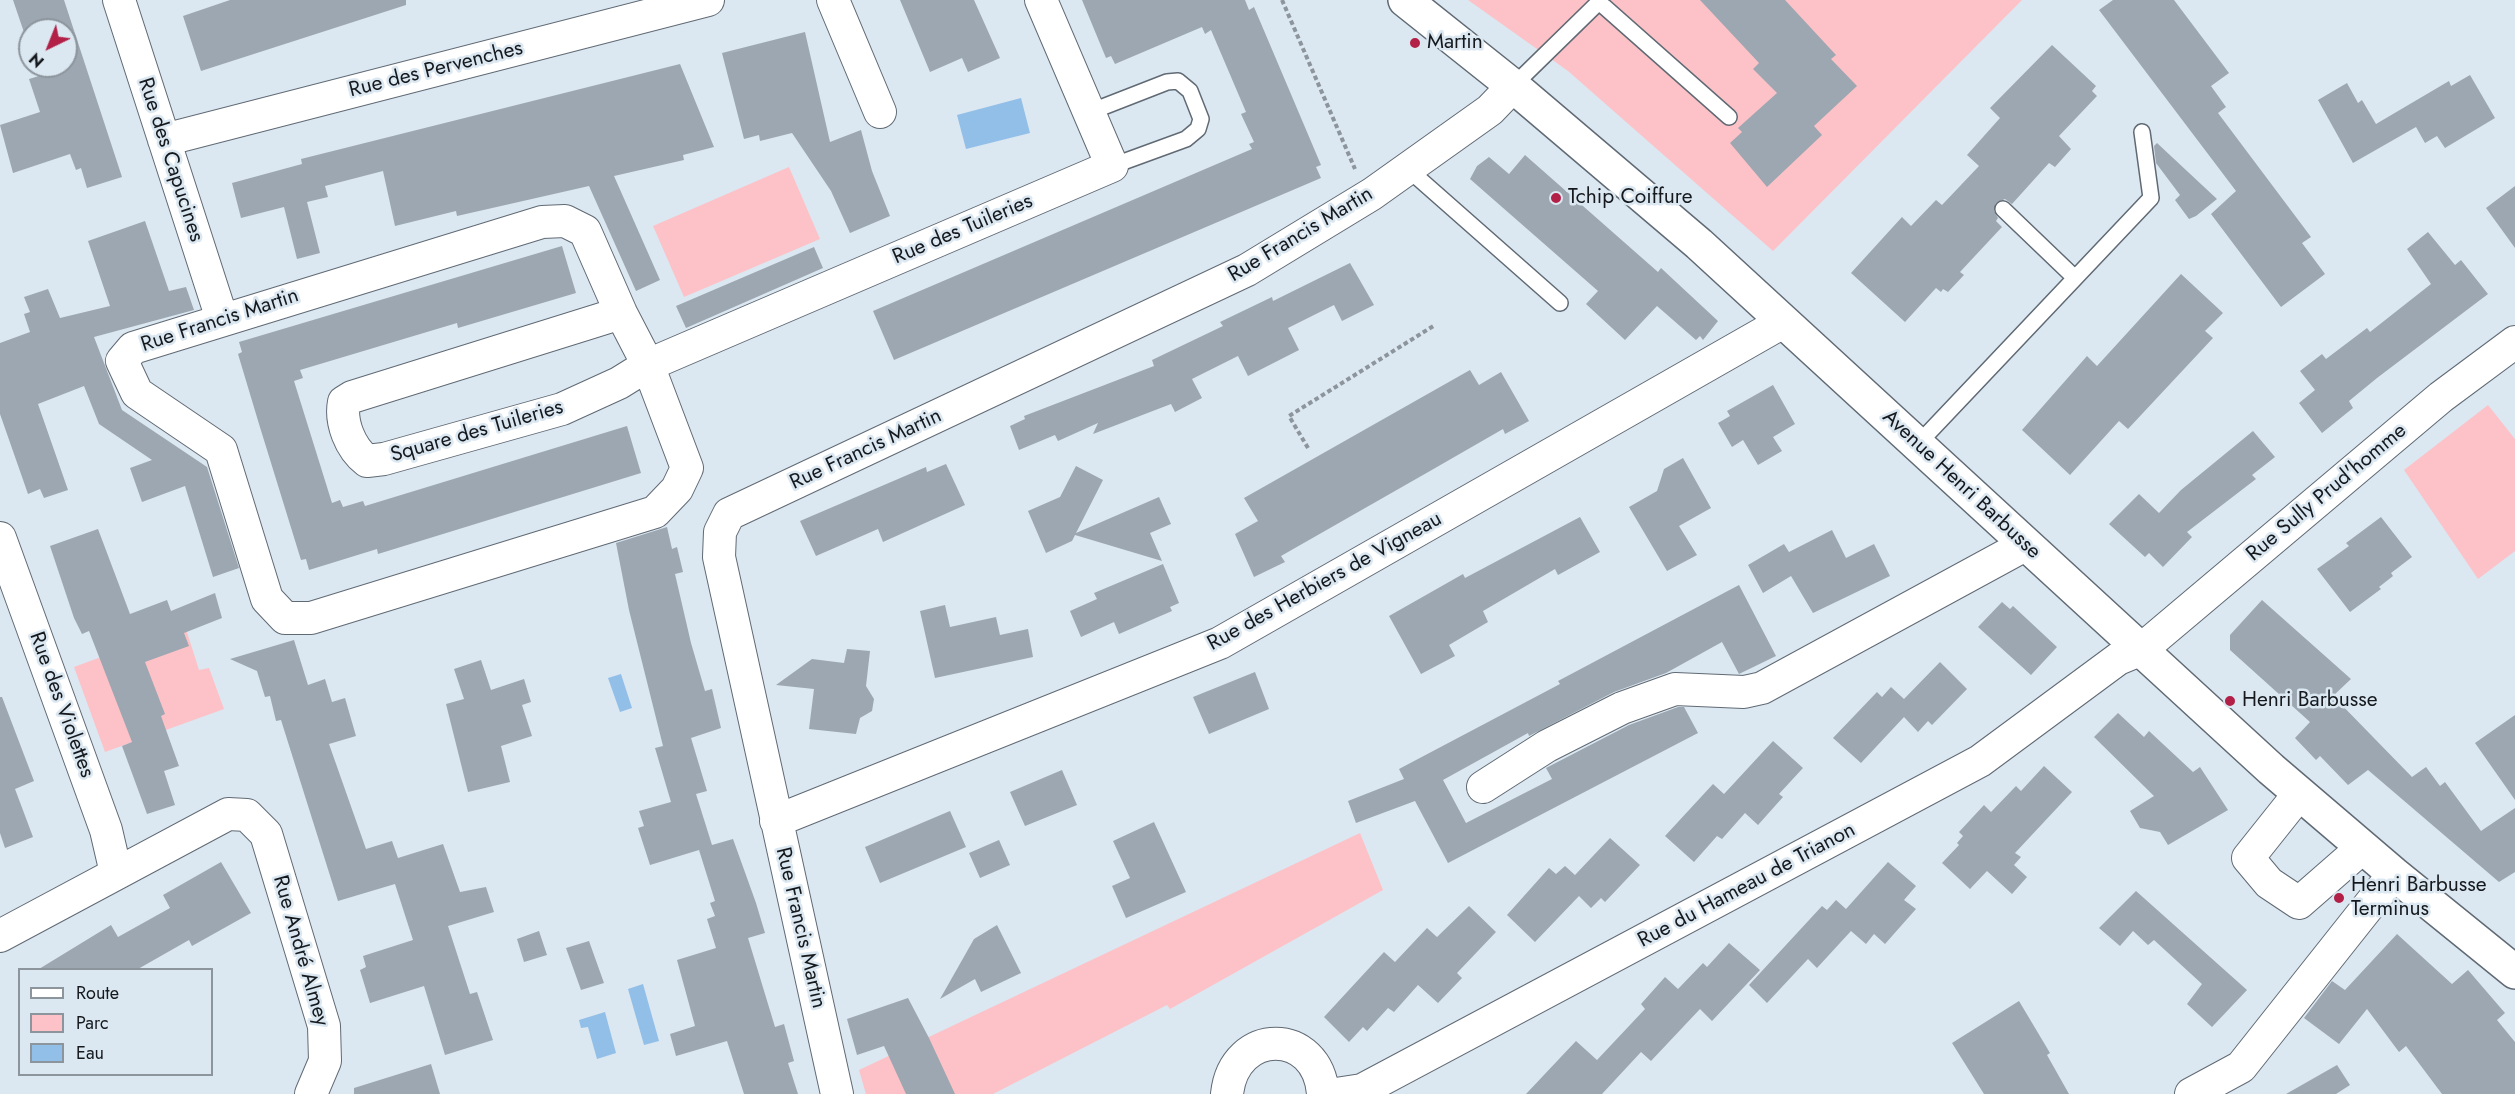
<!DOCTYPE html>
<html>
<head>
<meta charset="utf-8">
<style>
  body { margin:0 }
  #map { position:relative; width:2515px; height:1094px; overflow:hidden; background:#dbe7f1; font-family:Jost,sans-serif }
  canvas { display:block }
  .legend { position:absolute; left:18px; top:968px; width:195px; height:108px; box-sizing:border-box; background:#dbe7f1; border:2px solid #8c959c; margin:0; padding:8px 10px; list-style:none; font-size:18px; color:#15191d }
  .legend li { display:flex; align-items:center; gap:12px; height:30px }
  .legend b { width:30px; border:2px solid #8c959c }
  .north { position:absolute; left:18px; top:18px; width:60px; height:60px; box-sizing:border-box; background:#dbe7f1; border:2px solid #8c959c; border-radius:50%; rotate:223deg; font-size:16px; font-weight:700; line-height:24px; text-align:center; color:#15191d }
  .north::after { content:''; display:block; margin:auto; width:21px; height:27px; background:#b21f47; clip-path:polygon(50% 0,100% 100%,50% 72%,0 100%) }
</style>
</head>
<body>
<div id="map">
<canvas width="2515" height="1094"></canvas>
<ul class="legend">
<li><b style="height:8px;background:#fff"></b>Route</li>
<li><b style="height:16px;background:#fdc2c7"></b>Parc</li>
<li><b style="height:16px;background:#92bfe8"></b>Eau</li>
</ul>
<div class="north">N</div>
</div>
<script>
const ctx = document.querySelector('canvas').getContext('2d');
ctx.lineJoin = 'round';
function fill(path, color) { ctx.fillStyle = color; ctx.fill(path, 'evenodd'); }
function stroke(path, color, width, dash) { ctx.strokeStyle = color; ctx.lineWidth = width; ctx.lineCap = dash ? 'butt' : 'round'; ctx.setLineDash(dash || []); ctx.stroke(path); }
function drawText(font, color, halo, rows, align = 'center') {
  ctx.font = font + ' Jost,sans-serif'; ctx.lineWidth = 5; ctx.setLineDash([]); ctx.textBaseline = 'middle'; ctx.strokeStyle = halo; ctx.fillStyle = color; for (const [text, x, y, turn = 0] of rows) {
    ctx.save(); ctx.translate(x, y); ctx.rotate((+turn || 0) * Math.PI / 180); ctx.textAlign = isNaN(turn) ? turn : align; if (halo) ctx.strokeText(text, 0, 0); ctx.fillText(text, 0, 0); ctx.restore();
  }
}
fill(new Path2D(`
  M1468 0H2022L1773 251 1568 71Z
  M789 167 820 239 684 297 653 226Z
  M2488 405 2515 439V551L2478 579 2404 470Z
  M185 626 199 670 209 668 224 709 105 752 74 667Z
  M1360 833 1383 890 1170 1009 1167 1005 993 1094H866L859 1070Z`), '#fdc2c7');
fill(new Path2D(`
  M1021 98 1030 133 966 149 957 115Z
  M621 674 632 708 620 712 608 678Z
  M643 984 659 1041 644 1045 628 989Z
  M605 1012 616 1053 597 1059 588 1027 581 1028 579 1020Z`), '#92bfe8');
fill(new Path2D(`
  M13 0H64L122 177 87 188 81 168 76 170 70 154 13 173 0 125 40 112 29 79 39 76 35 66H66V30H30V50Z
  M230 0H406V5L201 71 183 16Z
  M900 0H974L1000 58 968 72 962 58 930 72Z
  M1082 0H1245L1249 10 1254 7 1321 165 1316 167 1321 178 894 360 873 311 1252 149 1249 144 1254 142 1241 114 1246 112 1211 30 1205 34 1202 27 1115 64 1111 56 1106 58Z
  M1700 0H1785L1836 55 1831 59 1857 86 1814 126 1822 135 1767 187 1730 143 1742 132 1738 128 1777 93 1753 69 1759 63Z
  M2113 0H2174L2229 73 2211 86 2226 107 2218 113 2311 237 2302 243 2325 274 2281 307 2211 214 2236 191 2099 10Z
  M805 32 830 142 861 130 872 171 890 216 850 233 831 191 792 133 760 141 759 135 744 139 722 53Z
  M2052 45 2096 86 2092 91 2097 96 2059 136 2071 149 2055 167 2049 163 2012 204 2005 199 1996 203 1994 211 1998 218 1996 221 2002 227 1960 272 1964 275 1948 292 1943 289 1941 292 1936 288 1905 322 1851 273 1902 217 1911 226 1936 200 1942 205 1979 166 1967 155 2000 118 1990 108Z
  M680 64 714 147 683 155 684 160 614 176 660 280 636 291 589 186 457 216 456 211 395 226 383 171 325 186 328 197 307 202 320 253 297 259 284 207 241 218 232 183 302 164 301 159Z
  M2470 75 2495 118 2445 148 2437 136 2425 143 2416 127 2353 163 2318 100 2347 83 2358 103 2362 100 2376 124 2449 81 2451 86Z
  M2157 143 2217 199 2196 216 2189 219 2175 200 2180 195 2156 163 2154 146Z
  M1525 155 1658 272 1661 268 1718 321 1703 340 1700 336 1696 340 1657 306 1625 340 1586 304 1598 291 1470 179 1477 166 1489 157 1509 174Z
  M2515 186V248L2486 208Z
  M145 221 169 291 186 287 194 310 94 337 122 410 207 467 239 568 213 577 185 486 142 502 130 468 152 460 99 424 84 386 38 404 68 490 44 498 40 489 28 494 0 414V343L30 332 24 314 30 312 24 297 48 289 60 318 110 306 88 241Z
  M2428 232 2455 265 2461 260 2488 294 2377 378 2349 401 2353 408 2322 433 2299 403 2315 390 2300 371 2322 354 2326 359 2367 328 2370 332 2431 284 2407 249Z
  M562 246 576 293 458 328 457 323 300 370 303 378 294 381 332 503 340 500 343 507 363 501 365 506 627 426 641 473 378 554 377 549 309 570 306 559 301 560 259 424 238 354 242 352 239 342Z
  M814 247 823 268 686 328 676 306Z
  M1350 263 1374 305 1342 321 1334 305 1288 328 1299 350 1248 376 1238 356 1192 379 1202 398 1175 412 1171 404 1093 434 1098 423 1058 441 1055 435 1019 450 1010 426 1025 419 1024 416 1154 366 1152 360 1223 326 1220 322 1272 297 1273 301Z
  M2181 274 2223 313 2205 331 2213 338 2128 429 2119 421 2070 475 2022 430 2087 356 2097 366Z
  M1470 370 1479 385 1501 372 1529 421 1505 434 1503 429 1430 471 1281 556 1285 562 1254 577 1235 534 1258 521 1244 498Z
  M1773 385 1795 424 1773 437 1782 451 1758 465 1743 440 1732 447 1718 423 1730 416 1727 411Z
  M2253 431 2275 457 2252 475 2256 479 2187 532 2192 537 2163 567 2149 553 2145 557 2109 524 2139 494 2159 513 2181 490Z
  M1683 458 1711 508 1679 526 1697 555 1667 571 1629 507 1657 491 1664 469Z
  M946 464 965 505 883 542 878 529 816 556 800 521 926 467 927 472Z
  M1076 466 1103 480 1076 533 1159 497 1171 524 1150 533 1162 561 1075 535 1072 541 1046 553 1028 511 1060 497Z
  M1580 517 1600 552 1558 575 1555 569 1483 611 1488 622 1449 645 1455 656 1421 674 1389 616 1463 574 1465 578Z
  M2381 517 2412 557 2391 573 2393 576 2379 587 2381 589 2350 612 2317 569 2349 546 2346 543Z
  M667 527 672 549 677 547 683 572 675 574 691 643 705 691 712 689 721 728 691 738 707 791 696 794 712 845 733 839 756 903 765 933 748 938 775 1027 784 1024 794 1061 788 1063 798 1094H744L727 1041 676 1056 670 1034 695 1026 677 960 716 948 707 919 715 916 710 903 715 901 699 850 650 865 638 828 644 826 639 811 671 802 655 748 663 746 629 610 616 543Z
  M98 529 130 614 167 600 171 611 215 593 222 618 184 633 189 646 145 662 165 714 161 716 179 766 164 771 175 805 147 814 122 746 132 742 89 631 82 634 74 618 50 546Z
  M1832 530 1846 558 1874 544 1890 576 1813 613 1791 576 1763 593 1748 565 1784 544 1789 552Z
  M1163 564 1179 603 1170 607 1172 611 1119 634 1114 622 1081 637 1070 611 1097 599 1094 593Z
  M1739 585 1776 656 1739 674 1722 642 1666 673 1614 692 1529 736 1528 733 1443 780 1466 823 1552 779 1546 768 1629 725 1678 707H1684L1698 733 1448 863 1415 801 1356 823 1348 801 1404 779 1399 769 1560 684 1558 681Z
  M2262 600 2351 679 2333 696 2412 777 2426 767 2440 786 2445 782 2481 831 2515 808V872L2499 882 2368 770 2348 785 2320 756 2316 760 2295 738 2310 722 2230 650V635Z
  M2002 602 2010 609 2013 606 2057 647 2031 675 1978 627Z
  M945 605 950 627 996 617 1000 635 1028 629 1033 657 935 678 920 611Z
  M294 640 308 685 325 679 332 702 345 698 356 736 329 744 366 849 392 841 398 858 443 844 460 892 486 887 494 912 448 926 470 994 477 992 493 1040 445 1055 424 986 370 1003 360 970 366 967 363 956 413 940 395 884 338 901 281 720 276 721 270 696 265 697 257 671 230 659Z
  M847 649 870 651 866 686 874 699 872 711 860 718 856 734 809 729 814 689 776 685 812 659 844 663Z
  M481 660 491 690 524 679 531 702 522 705 532 736 501 746 510 782 468 792 446 704 464 699 454 669Z
  M1940 662 1967 689 1932 725 1928 721 1918 732 1904 717 1861 763 1833 738 1877 692 1882 697 1891 687 1904 699Z
  M1255 672 1269 709 1209 734 1193 697Z
  M0 697H2L34 781 15 789 33 837 5 848 0 833Z
  M2118 713 2144 737 2149 731 2193 772 2200 767 2228 810 2168 845 2160 832 2140 828 2130 811 2154 796 2094 737Z
  M2515 715V800L2475 743Z
  M1773 741 1803 768 1779 794 1783 797 1758 825 1745 813 1722 839 1717 836 1694 862 1665 836 1713 784 1724 794Z
  M2044 766 2072 792 2015 853 2021 857 2014 865 2027 877 2012 894 1987 871 1970 889 1942 863 1959 845 1957 843 1963 836 1959 832 1984 805 1991 812 2016 786 2021 791Z
  M1062 770 1077 805 1025 826 1010 792Z
  M950 811 966 847 880 883 865 847Z
  M1154 822 1186 892 1126 918 1112 886 1130 878 1113 841Z
  M1610 838 1640 865 1605 902 1601 898 1591 908 1579 896 1535 942 1507 915 1549 868 1556 874 1565 866 1575 875Z
  M999 840 1010 865 980 878 969 853Z
  M221 862 251 913 192 946 189 940 138 969H39L111 925 118 937 170 908 163 895Z
  M1888 862 1916 886 1904 900 1916 909 1885 944 1874 934 1866 944 1851 931 1817 968 1808 959 1767 1003 1749 985 1822 906 1827 910 1836 900 1846 909Z
  M2136 891 2247 990 2212 1027 2187 1004 2202 984 2154 940 2148 945 2133 931 2120 946 2099 928Z
  M1469 906 1496 932 1457 973 1462 978 1438 1003 1418 985 1394 1012 1388 1008 1367 1031 1363 1027 1349 1042 1324 1017 1384 952 1395 962 1427 928 1437 937Z
  M997 925 1021 973 981 992 975 979 940 999 974 939Z
  M539 931 547 955 524 962 517 939Z
  M2397 934 2452 984 2468 970 2505 1013 2497 1020 2515 1042V1094H2442L2406 1046 2399 1052 2367 1009 2339 1044 2304 1018 2332 981 2345 990Z
  M589 941 604 983 581 990 566 948Z
  M1729 943 1760 970 1712 1021 1700 1009 1651 1061 1641 1052 1602 1094H1526L1576 1041 1597 1060 1645 1009 1641 1004 1665 977 1678 989 1703 963 1707 967Z
  M908 998 929 1038 955 1094H906L884 1046 857 1055 847 1019Z
  M2019 1001 2050 1053 2047 1055 2069 1094H1984L1952 1043Z
  M431 1064 440 1094H354V1088Z
  M2337 1065 2350 1085 2336 1094H2286Z`), '#9da7b1');
const service = new Path2D(`
  M1599 2 1729 117
  M1513 86 1601 0
  M1090 112 1167 82 1178 81 1190 91 1201 119 1198 129 1186 139 1112 166
  M1408 169 1560 303
  M2003 209 2075 278
  M1917 445 2151 198 2142 132`);
const minor = new Path2D(`
  M119 0 222 319
  M833 0 880 112
  M164 140 708 0
  M565 221 585 231 621 313 648 365 687 468 677 489 655 512 311 618H285L267 599 221 450 137 393 122 361 133 348 542 222Z
  M621 313 352 397 344 402C340 422 350 448 367 461L384 459 562 409 619 383 648 365 1112 166 1041 0
  M0 538 106 830 116 873
  M1483 787 1547 746 1622 708 1675 689 1744 692 1762 688 2025 545
  M2299 794 2248 858 2269 883 2299 903 2362 848
  M776 821 1220 643 1783 322
  M0 936 228 814 247 815 266 834 324 1026 325 1061 311 1094
  M837 1094 719 557 720 532 729 514 1247 270 1372 194 1490 110 1513 86
  M1227 1094C1234 1027 1318 1027 1323 1094
  M1336 1094 1362 1090 1980 761 2118 659 2142 649 2441 397 2515 342
  M2191 1094 2241 1067 2394 874`);
const tertiary = new Path2D(`
  M1405 0 1513 86 1699 244 2271 769 2394 874 2515 972`);
stroke(service, '#606a74', 18);
stroke(minor, '#606a74', 34);
stroke(tertiary, '#606a74', 36);
stroke(new Path2D(`
  M1282 0 1355 169
  M1308 448 1289 416 1435 325`), '#8c949c', 4, [4.5, 3]);
stroke(service, '#fff', 15);
stroke(minor, '#fff', 32);
stroke(tertiary, '#fff', 33);
for (const [x, y, r, color] of [
  [1415,43,6,"#b21f47"],
  [1556,198,6,"#b21f47"],
  [2230,701,6,"#b21f47"],
  [2339,898,6,"#b21f47"]
]) { const dot = new Path2D(); dot.arc(x, y, r, 0, 2 * Math.PI); ctx.fillStyle = color; ctx.fill(dot); stroke(dot, '#dbe7f1', 2); }
drawText('21px', '#15191d', '#dbe7f1', [
  ["Martin",1427,43],
  ["Tchip Coiffure",1568,198],
  ["Henri Barbusse",2242,701],
  ["Henri Barbusse",2351,886],
  ["Terminus",2351,910]
], 'left');
drawText('21px', '#15191d', '#dbe7f1', [
  ["Rue des Pervenches",436,70,-14],
  ["Rue des Capucines",170,160,72],
  ["Rue des Tuileries",963,230,-23],
  ["Rue Francis Martin",1301,235,-31],
  ["Rue Francis Martin",220,321,-18],
  ["Square des Tuileries",477,432,-16],
  ["Rue Francis Martin",866,450,-25],
  ["Avenue Henri Barbusse",1961,485,43],
  ["Rue Sully Prud'homme",2327,493,-40],
  ["Rue des Herbiers de Vigneau",1325,582,-29],
  ["Rue des Violettes",61,705,70],
  ["Rue du Hameau de Trianon",1747,886,-28],
  ["Rue Francis Martin",800,928,77],
  ["Rue André Almey",300,951,74]
]);
</script>
</body>
</html>
